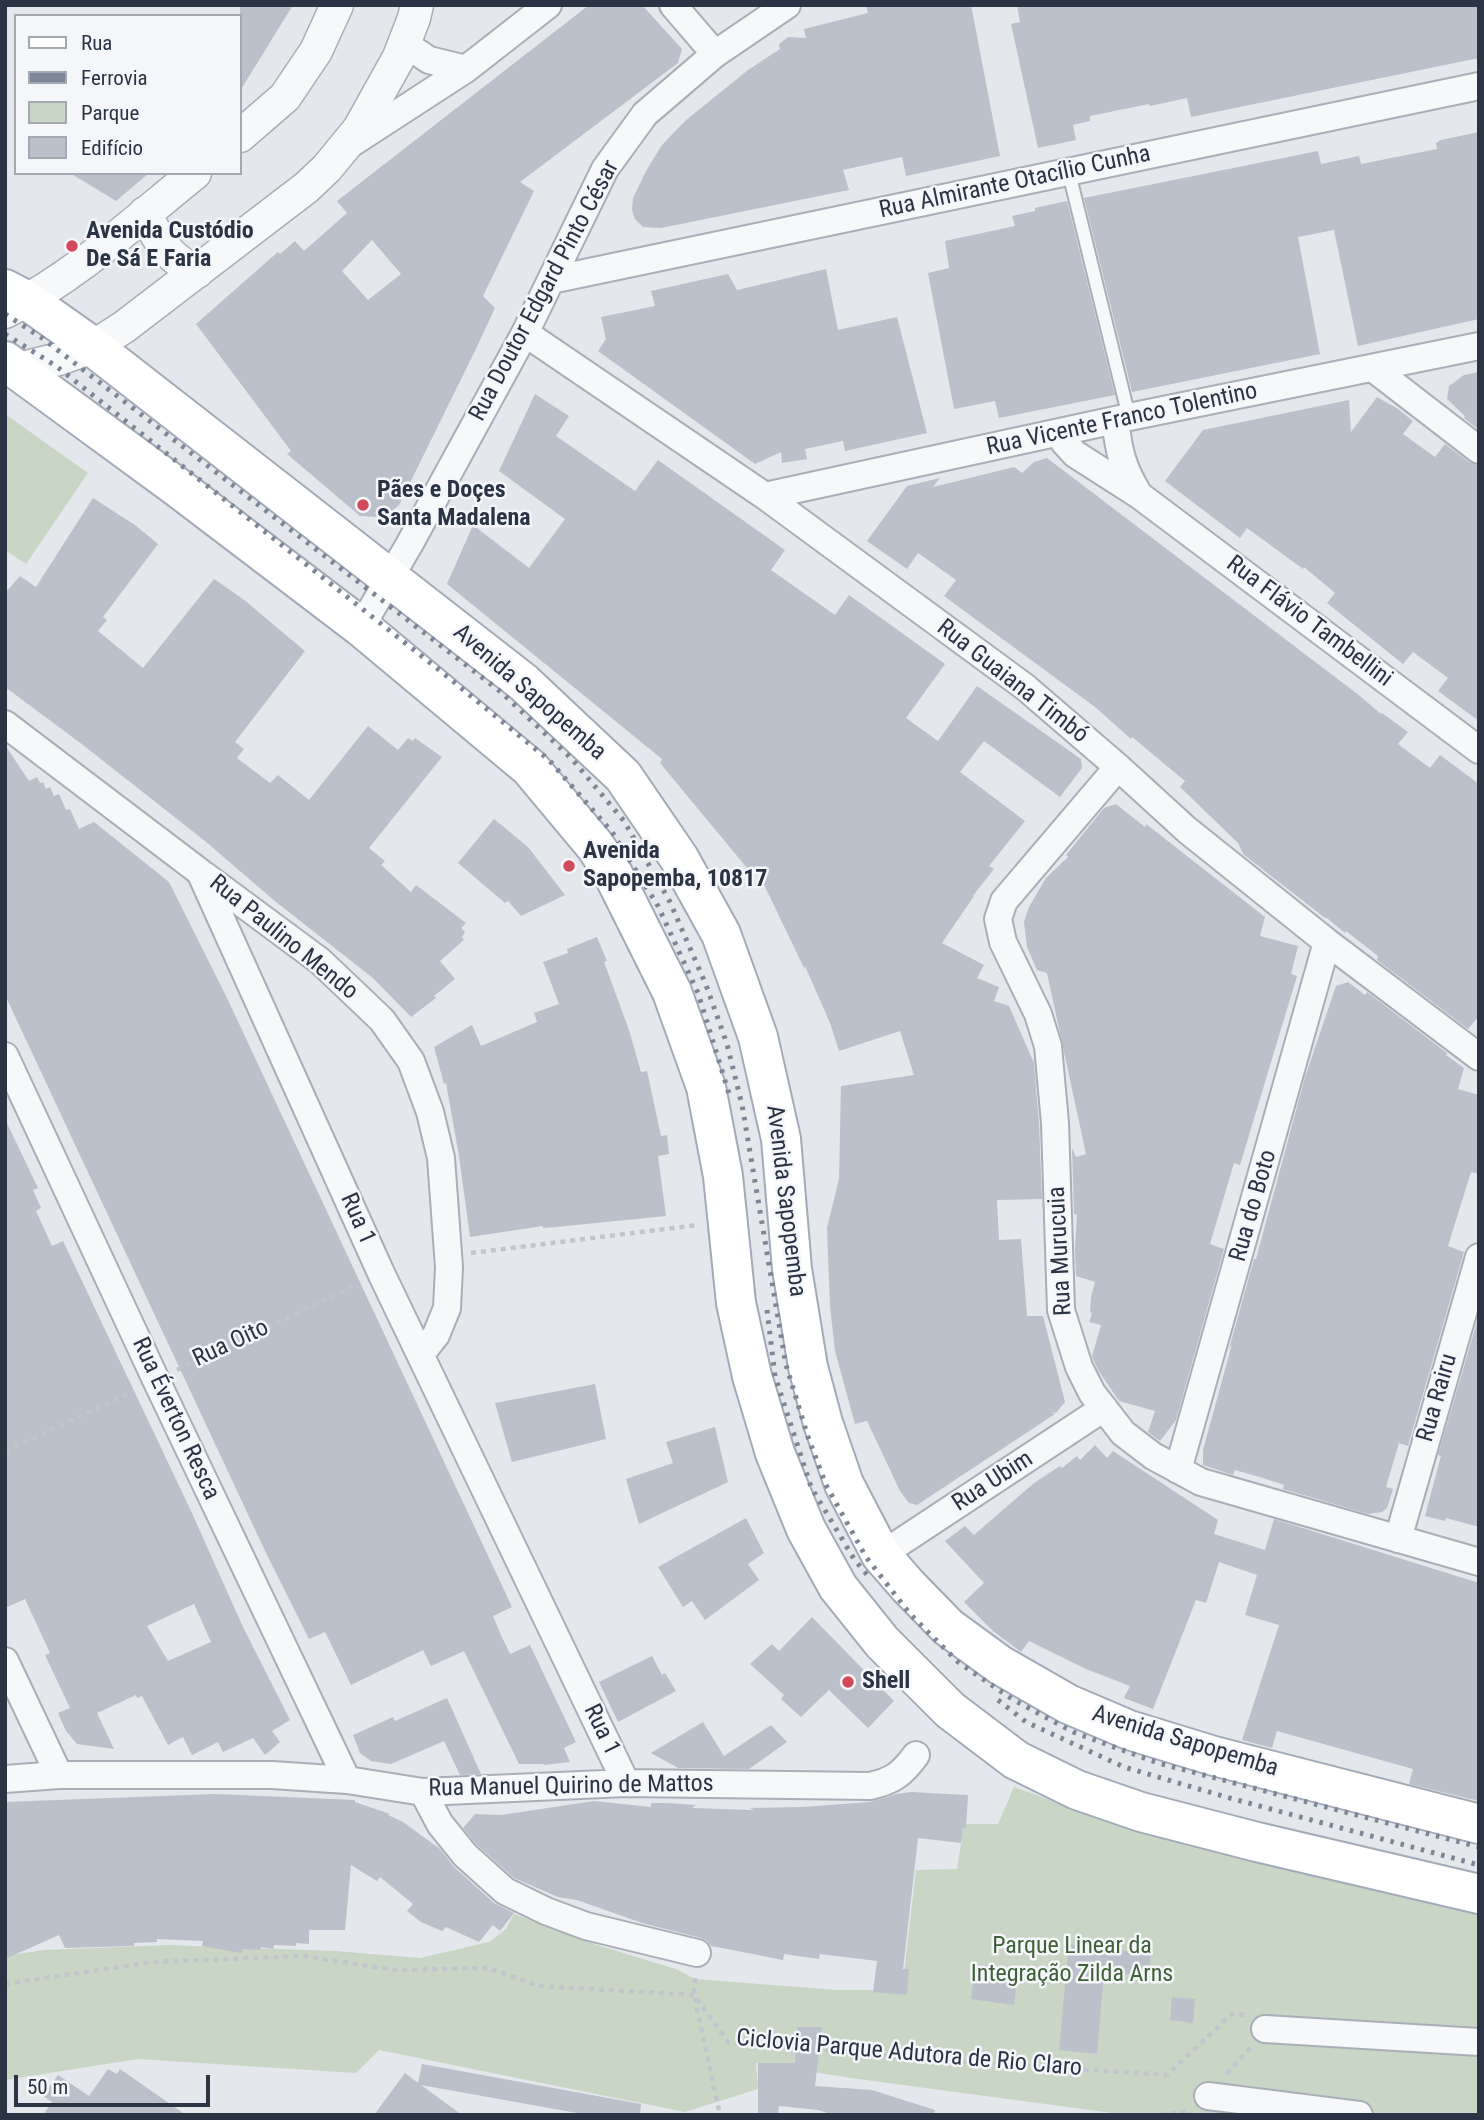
<!DOCTYPE html>
<html>
<head>
<meta charset="utf-8">
<style>
  body { margin:0 }
  #map { position:relative; width:1484px; height:2120px; overflow:hidden; background:#e4e7ec; font-family:"Roboto Condensed",sans-serif }
  canvas { display:block }
  .frame { position:absolute; inset:0; border:7px solid #2b3445; pointer-events:none }
  .legend { position:absolute; left:14px; top:14px; width:228px; height:161px; box-sizing:border-box; background:#f4f6f9; border:2px solid #a4a8b1; margin:0; padding:9px 12px; list-style:none; font-size:21px; color:#2b3445 }
  .legend li { display:flex; align-items:center; gap:14px; height:35px }
  .legend b { width:35px; border:2px solid #a4a8b1 }
  .scale { position:absolute; left:14px; top:2075px; width:196px; height:32px; box-sizing:border-box; border:4px solid #2b3445; border-top:0; padding-left:9px; font-size:21px; line-height:24px; white-space:nowrap; color:#2b3445; -webkit-text-stroke:5px #f4f6f9; paint-order:stroke }
</style>
</head>
<body>
<div id="map">
<canvas width="1484" height="2120"></canvas>
<div class="frame"></div>
<ul class="legend">
<li><b style="height:9px;background:#fff"></b>Rua</li>
<li><b style="height:9px;background:#7d8696"></b>Ferrovia</li>
<li><b style="height:19px;background:#c9d6c5"></b>Parque</li>
<li><b style="height:19px;background:#bbc0ca"></b>Edifício</li>
</ul>
<div class="scale">50 m</div>
</div>
<script>
const ctx = document.querySelector('canvas').getContext('2d');
ctx.lineJoin = 'round';
function fill(path, color) { ctx.fillStyle = color; ctx.fill(path, 'evenodd'); }
function stroke(path, color, width, dash) { ctx.strokeStyle = color; ctx.lineWidth = width; ctx.lineCap = dash ? 'butt' : 'round'; ctx.setLineDash(dash || []); ctx.stroke(path); }
function drawText(font, color, halo, rows, align = 'center') {
  ctx.font = font + ' "Roboto Condensed",sans-serif'; ctx.lineWidth = 5; ctx.setLineDash([]); ctx.textBaseline = 'middle'; ctx.strokeStyle = halo; ctx.fillStyle = color; for (const [text, x, y, turn = 0] of rows) {
    ctx.save(); ctx.translate(x, y); ctx.rotate((+turn || 0) * Math.PI / 180); ctx.textAlign = isNaN(turn) ? turn : align; if (halo) ctx.strokeText(text, 0, 0); ctx.fillText(text, 0, 0); ctx.restore();
  }
}
fill(new Path2D(`
  M5 414 88 473 26 564 5 550Z
  M1014 1787 1106 1820 1479 1912V2115H1127L851 2078 756 2063 758 2089 685 2112 379 2050 356 2073 138 2059 5 2080V1956L44 1950 169 1945 335 1951 420 1958 489 1942 506 1929 514 1914 597 1945 676 1969 695 1979 837 1990H902L916 1870 957 1869 964 1824H998Z`), '#c9d6c5');
fill(new Path2D(`
  M240 5H293L240 91Z
  M589 5H642L682 49 678 63 520 182 534 191 483 296 495 308 474 353 399 505 389 514 379 517 360 516 287 454 291 451 196 324 271 258 278 252 280 254 295 241 304 251 347 213 337 201ZM372 240 401 274 368 300 342 271Z
  M866 5H971L1000 156 906 176 902 157 843 170 849 190 661 228 643 227 635 219 632 210 633 198 646 171 662 145 685 121 748 70 780 49 779 44 788 37 806 38 804 29 868 13Z
  M1017 5H1479V58L1191 117 1187 98 1150 106 1149 104 1090 116V121L1073 125 1076 140 1038 148 1011 24 1020 22Z
  M1479 132V319L1358 346 1334 230 1298 237 1320 354 1132 392 1084 198 1318 151 1321 164 1359 156 1361 164 1437 149 1436 143 1441 140Z
  M70 173H149L116 201Z
  M1067 201 1115 395 999 418 995 401 954 409 928 273 949 268 945 241 1015 226 1012 216 1035 211V208Z
  M826 269 838 330 897 317 927 433 845 451 843 441 805 449 807 459 782 463 781 452 755 464 598 351 606 339 601 317 655 306 651 291 728 274 737 290Z
  M1479 372V430L1464 418 1465 416 1447 399 1449 386 1464 375Z
  M535 394 569 416 556 436 635 491 658 460 785 550 771 570 835 615 849 595 945 664 906 718 938 741 977 686 1081 759 1082 768 1060 797 984 741 960 772 1025 821 989 866 994 869 972 897 974 896 942 943 984 965 977 978 999 987 994 1001 1009 1006 1034 1063 1039 1124 1042 1199 997 1200 999 1240 1021 1239 1027 1316H1043L1065 1402 1056 1413 1051 1412 1055 1414 917 1505 909 1503 900 1491 867 1421 855 1424 835 1351 830 1306 827 1228 839 1179 841 1086 914 1075 900 1031 839 1051 830 1023 805 966 804 968 756 868 752 874 660 763 662 759 447 584 473 525 529 568 565 519 499 471Z
  M1377 397 1398 409 1413 421 1403 434 1435 457 1445 444 1469 462 1479 465V721L1438 691 1448 678 1413 652 1403 664 1327 603 1335 593 1304 567 1303 569 1247 528 1240 538 1165 481 1203 430 1349 400 1351 432Z
  M1047 458 1360 696 1381 714 1382 713 1408 732 1398 744 1430 768 1440 755 1479 784V1016L1468 1029 1377 960 1378 956 1346 931 1345 933 1327 918H1325L1243 854 1238 843 1180 787 1185 781 1132 737 1131 739 1095 707 944 596 956 580 918 553 907 569 867 541 907 486 940 478 933 487 1014 467 1022 473 1034 462Z
  M93 498 135 525 158 544 103 617 107 620 98 631 143 668 214 579 243 599 305 651 235 742 244 749 237 758 270 783 278 775 309 800 368 726 398 750 408 738 413 741 415 738 442 757 369 848 385 861 381 865 411 892 416 885 466 923 461 928 465 932 462 937 464 940 440 961 455 979 434 996 436 998 411 1017 373 978 276 902 205 841 83 745 5 687V593L20 576 36 587Z
  M5 745 29 781 37 777 40 783 43 782 46 789 50 787 54 796 59 794 66 810 70 809 79 829 94 822 169 882 227 998 512 1607 493 1616 501 1635 510 1654 530 1645 576 1742 564 1748 570 1762 544 1765 543 1764H519L464 1651 431 1666 423 1650 351 1685 325 1632 309 1639 267 1555 5 995Z
  M1116 804 1145 827 1146 824 1265 917 1260 936 1298 946 1291 974 1297 976 1240 1165 1234 1163 1210 1244 1224 1249 1176 1420 1160 1441 1148 1432 1155 1411 1119 1401 1098 1370 1092 1356 1101 1325 1089 1322 1092 1313 1090 1312 1091 1297 1095 1282 1076 1276 1075 1248 1077 1215 1074 1214 1072 1148 1076 1157 1086 1154 1047 973 1037 970 1027 947 1024 922 1029 907 1046 878 1068 857 1066 855 1104 808Z
  M494 819 528 847 565 895 521 916 508 901 505 903 458 863Z
  M597 937 607 961 604 962 629 1030 641 1072 647 1071 661 1136 667 1135 669 1154 658 1156 666 1216 556 1227 543 1228V1226L470 1237 459 1156 446 1083 444 1084 434 1047 472 1025 481 1046 537 1022 534 1013 559 1004 543 962 568 953 567 949Z
  M1348 982 1365 995 1367 992 1447 1053 1446 1055 1464 1068 1458 1089 1479 1095V1174L1471 1172 1448 1246 1464 1252 1408 1446 1399 1443 1386 1487 1393 1489 1387 1508 1382 1512 1368 1514 1283 1489 1284 1485 1263 1478 1235 1470 1233 1475 1203 1465V1450L1232 1344 1229 1349 1254 1259H1256L1305 1077 1336 986Z
  M5 1119 38 1188 33 1190 41 1208 36 1211 52 1246 63 1241 191 1511 243 1627 290 1720 272 1731 280 1742 265 1755 253 1738 223 1752 218 1742 192 1755 183 1737 168 1745 142 1696 137 1698 136 1695 97 1713 114 1749 77 1744 66 1731 58 1713 70 1708 45 1655 50 1653 25 1599 5 1608ZM194 1604 211 1642 168 1661 147 1626Z
  M1479 1315V1527L1446 1518 1445 1521 1425 1516 1441 1456 1438 1455Z
  M595 1384 606 1439 512 1462 495 1403Z
  M715 1427 728 1482 639 1524 626 1479 673 1463 666 1442Z
  M1095 1445 1107 1458 1113 1451 1218 1520 1214 1534 1265 1550 1274 1519 1479 1583V1801L1409 1784 1413 1769 1277 1731 1272 1748 1242 1740 1279 1625 1245 1615 1257 1575 1219 1562 1206 1603 1196 1600 1153 1709 1124 1698 1130 1686 1086 1669 1029 1641 1021 1652 993 1631 964 1602 984 1583 945 1541 965 1526 974 1535 1034 1483 1060 1466 1062 1468 1077 1456 1080 1460Z
  M746 1518 764 1553 748 1564 759 1580 705 1620 692 1601 683 1607 658 1567Z
  M812 1617 894 1701 868 1728 829 1690 801 1717 781 1699 784 1695 750 1664 772 1644 779 1651Z
  M652 1656 662 1675 665 1673 676 1691 618 1722 599 1682Z
  M447 1698 481 1774 460 1775 444 1741 391 1764 371 1761 360 1753 353 1735 393 1717 395 1721Z
  M703 1722 724 1756 771 1725 787 1742 749 1769 678 1768 651 1753Z
  M911 1792 968 1795 966 1829 963 1828 961 1843 918 1838 903 1969H909L907 1995 873 1992 877 1961 820 1954 819 1959 784 1954 783 1960 722 1948 711 1946 707 1941 701 1938 642 1923 577 1900 558 1897 514 1878 476 1844 463 1828 475 1814 501 1815 594 1801 651 1807V1803H667L696 1805 692 1808 754 1810 750 1808 802 1807 870 1802 897 1794Z
  M215 1794 355 1800V1802L390 1814 388 1815 403 1822 440 1849 454 1867 494 1903 514 1913 500 1931 493 1925 479 1942 446 1927 442 1931 421 1922 407 1911 413 1904 380 1877 377 1881 351 1865 345 1930H309V1944L296 1943V1946L274 1945 273 1949 261 1947 260 1950 243 1949 242 1953 202 1946 203 1941 157 1939V1942L134 1943V1946L65 1948 59 1935 5 1959V1802Z
  M1069 1944 1151 1954 1148 1977 1104 1972 1097 2054 1059 2050Z
  M975 1964 1018 1970 1014 2005 971 1999Z
  M1172 1997 1195 1999 1193 2023 1170 2020Z
  M797 2027H822L815 2086 872 2090 935 2110 934 2115H833L818 2110 779 2106 778 2115H758V2063H795Z
  M422 2064 641 2104 640 2115H588L421 2085 462 2115H374L405 2073 418 2083Z
  M108 2069 117 2074 120 2069 186 2115H43L52 2102 43 2096 58 2075 89 2096Z`), '#bbc0ca');
const service = new Path2D(`
  M1069 173 1129 417`);
const minor = new Path2D(`
  M673 5 715 54
  M405 44 429 60 466 69
  M349 145 466 69 548 5
  M551 280 1479 86
  M525 333 765 496 1025 687 1118 767 1187 830 1327 942 1479 1057
  M1374 369 1479 450
  M1115 420C1119 452 1122 466 1138 493
  M1061 432 1064 442 1075 454 1139 495 1479 750
  M765 496 1129 417 1479 346
  M361 627 409 545 525 333 605 169 645 114 715 54 787 5
  M5 724 200 872 381 1273 626 1783
  M1118 767 1004 901 998 919 1003 942 1038 1014 1048 1046 1055 1123 1061 1310 1079 1367 1092 1393 1123 1433 1153 1456 1201 1482 1479 1562
  M204 875 320 961 382 1020 411 1061 430 1112 441 1158 449 1267 447 1308 436 1335 421 1354
  M5 1056 156 1380 347 1780
  M1178 1470 1327 942
  M1398 1539 1479 1257
  M881 1555 1104 1408
  M5 1661 59 1775
  M5 1779 59 1775H272L347 1780 423 1792 626 1783 870 1786C893 1781 902 1774 916 1755
  M423 1792 440 1824 465 1855 505 1891 546 1911 586 1926 697 1953
  M1265 2029 1479 2042
  M1208 2096 1359 2115`);
const tertiary = new Path2D(`
  M240 136 285 97 316 51 337 5
  M145 213C160 242 166 257 197 272
  M5 312C75 277 134 222 195 173
  M18 369 59 359 93 347 124 327 307 187 327 168 359 129 399 57 414 18 417 5`);
const primary = new Path2D(`
  M5 289 28 301 93 347 523 682 623 776 679 858 721 934 758 1037 781 1139 792 1269 808 1367 823 1423 844 1484 881 1555 908 1586 948 1627 1000 1665 1068 1704 1129 1730 1214 1756 1479 1824
  M5 361 177 487 361 627 530 768 596 847 612 872 672 992 706 1087 723 1176 736 1303 752 1376 775 1453 806 1529 838 1587 882 1642 950 1710 1016 1760 1077 1790 1141 1812 1257 1842 1479 1894`);
stroke(service, '#a9aeb7', 16);
stroke(minor, '#a9aeb7', 30);
stroke(tertiary, '#a9aeb7', 35);
stroke(primary, '#a3abb8', 42);
stroke(new Path2D(`
  M471 1253 698 1225
  M177 1370 358 1284
  M5 1451 134 1391
  M695 1978 694 1995 720 2115
  M5 1984 152 1962 303 1956 396 1970 488 1968 539 1986 694 1995 728 2042 910 2058 1167 2075 1232 2014 1247 2015
  M1227 2074 1251 2047
  M1161 2115 1188 2111`), '#c2c5cb', 4.5, [5, 5]);
stroke(service, '#f7f8fa', 12);
stroke(minor, '#f7f8fa', 26);
stroke(tertiary, '#f7f8fa', 32);
stroke(primary, '#fff', 38);
stroke(new Path2D(`
  M5 314 42 338 501 692 572 759 624 821 670 902 706 985 727 1044 742 1105 786 1365 808 1437 826 1485 866 1557 910 1614 958 1662 1012 1699 1073 1732 1158 1763 1479 1847
  M5 334 56 366 142 434 438 669 549 760 612 832 658 906 698 993 730 1097
  M767 1310 775 1376 811 1487 854 1559 869 1577
  M998 1700 1026 1722 1124 1767 1226 1797 1479 1865`), '#7d8696', 5, [3.5, 7]);
for (const [x, y, r, color] of [
  [72,246,7,"#d1495b"],
  [363,505,7,"#d1495b"],
  [569,866,7,"#d1495b"],
  [848,1682,7,"#d1495b"]
]) { const dot = new Path2D(); dot.arc(x, y, r, 0, 2 * Math.PI); ctx.fillStyle = color; ctx.fill(dot); stroke(dot, '#f4f6f9', 2.5); }
drawText('24px', '#2b3445', '#f4f6f9', [
  ["Rua Almirante Otacílio Cunha",1015,183,-12],
  ["Rua Doutor Edgard Pinto César",545,291,-62],
  ["Rua Vicente Franco Tolentino",1122,420,-12],
  ["Rua Flávio Tambellini",1309,622,37],
  ["Rua Guaiana Timbó",1012,682,38],
  ["Avenida Sapopemba",529,693,41],
  ["Rua Paulino Mendo",283,938,39],
  ["Avenida Sapopemba",785,1201,83],
  ["Rua do Boto",1254,1206,-74],
  ["Rua 1",357,1219,66],
  ["Rua Murucuia",1061,1251,-93],
  ["Rua Oito",231,1344,-25],
  ["Rua Rairu",1438,1398,-74],
  ["Rua Éverton Resca",175,1419,65],
  ["Rua Ubim",993,1482,-33],
  ["Rua 1",601,1730,64],
  ["Avenida Sapopemba",1185,1742,17],
  ["Rua Manuel Quirino de Mattos",571,1787,-1],
  ["Ciclovia Parque Adutora de Rio Claro",909,2054,5]
]);
drawText('bold 24px', '#2b3445', '#f4f6f9', [
  ["Avenida Custódio",86,232],
  ["De Sá E Faria",86,260],
  ["Pães e Doçes",377,491],
  ["Santa Madalena",377,519],
  ["Avenida",583,852],
  ["Sapopemba, 10817",583,880],
  ["Shell",862,1682]
], 'left');
drawText('24px', '#3f6138', '#f4f6f9', [
  ["Parque Linear da",1072,1947],
  ["Integração Zilda Arns",1072,1975]
]);
</script>
</body>
</html>
